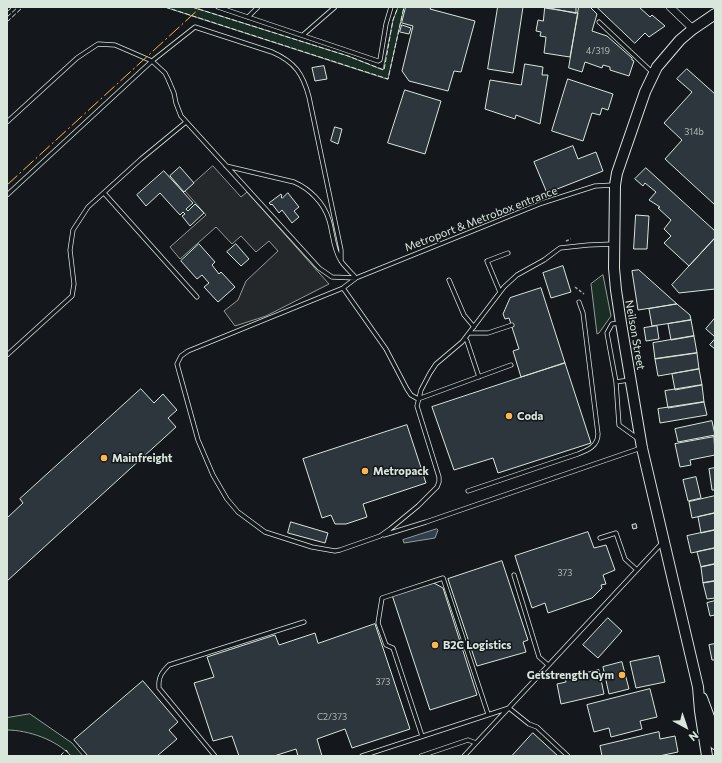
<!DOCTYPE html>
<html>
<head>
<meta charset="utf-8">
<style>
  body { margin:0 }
  #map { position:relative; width:722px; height:763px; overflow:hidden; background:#14181c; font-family:Commissioner,sans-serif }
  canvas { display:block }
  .frame { position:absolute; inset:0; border:8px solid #d8e6dc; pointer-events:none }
  .north { position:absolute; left:666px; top:707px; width:40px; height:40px; -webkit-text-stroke:3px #14181c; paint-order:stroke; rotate:140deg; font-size:11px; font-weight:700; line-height:16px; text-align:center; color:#d8e6dc }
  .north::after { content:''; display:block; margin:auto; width:14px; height:18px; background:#d8e6dc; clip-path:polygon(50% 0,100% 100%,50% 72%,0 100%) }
</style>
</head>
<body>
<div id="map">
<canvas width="722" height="763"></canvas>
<div class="frame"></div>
<div class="north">N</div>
</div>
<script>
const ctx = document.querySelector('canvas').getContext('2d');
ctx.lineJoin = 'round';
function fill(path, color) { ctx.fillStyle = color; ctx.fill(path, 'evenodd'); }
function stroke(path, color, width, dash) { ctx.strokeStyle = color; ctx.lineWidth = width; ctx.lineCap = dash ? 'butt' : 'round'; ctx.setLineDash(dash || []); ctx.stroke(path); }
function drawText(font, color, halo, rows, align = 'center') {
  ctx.font = font + ' Commissioner,sans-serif'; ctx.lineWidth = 3; ctx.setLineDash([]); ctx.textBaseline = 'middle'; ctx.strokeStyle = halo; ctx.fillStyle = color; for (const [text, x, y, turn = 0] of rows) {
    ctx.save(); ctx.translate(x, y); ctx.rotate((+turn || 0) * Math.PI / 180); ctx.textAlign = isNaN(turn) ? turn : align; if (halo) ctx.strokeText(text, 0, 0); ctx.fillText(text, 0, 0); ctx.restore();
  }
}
const green = new Path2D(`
  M165 7H192L348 56 383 70 393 20 398 7H404L388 79Z
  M603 275 611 316 599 333 597 334 591 284Z
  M30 714 72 743 83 756H71C57 740 28 730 7 730V718Z`);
fill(green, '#1a2d24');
stroke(green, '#939e99', 1);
const parking = new Path2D(`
  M213 166 241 197 247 192 329 284 266 316 235 326 224 311 238 300 246 281 278 251 269 241 256 252 241 236 232 244 216 227 180 259 170 247 206 215 185 191Z`);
fill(parking, '#24282b');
stroke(parking, '#939e99', 1);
const water = new Path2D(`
  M437 529 438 530 435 538 404 543 403 540Z`);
fill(water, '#2f3f4d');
stroke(water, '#939e99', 1);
const building = new Path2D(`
  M406 7H431L430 9 475 21 461 72 454 71 448 91 409 81 402 71 413 26 402 23Z
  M498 7H523L513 73 488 69Z
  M545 7H576V13Z
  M579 7H590L597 14 592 31 607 36 632 58V60L634 61 629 76 610 70V67L603 65 602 68 585 62 582 72 569 68Z
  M597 7H639L650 17 652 15 665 26 649 37 645 33 635 43Z
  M545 8 578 13 570 57 544 53 546 37 540 36 541 32 536 31 538 20 543 21Z
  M402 25 411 28 409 34 400 32Z
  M525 64 543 67 542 75H548L540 124 516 115 515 119 485 109 490 80 521 85Z
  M324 66 327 79 315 81 312 68Z
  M687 69 715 94V205L665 159 682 140 664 123 692 92 677 79Z
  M568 79 613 94 608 110 602 108 600 115 592 113 583 141 552 131Z
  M405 90 441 101 425 154 388 143Z
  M335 127 342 129 338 144 331 141Z
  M573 146 578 159 596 152 603 171 547 193 534 162Z
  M180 167 194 183 184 192 170 176Z
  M646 168 715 231V238L689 266 664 243 671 236 664 229 671 220 658 208 660 207 649 200 656 192 645 183 643 186 635 179Z
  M164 171 193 203 186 209 188 211 195 204 204 213 190 226 182 216 185 214 183 212 180 215 160 193 146 206 137 195Z
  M288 193 299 207 294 211 299 217 292 223 282 210 279 213 272 204 271 205 269 203 281 194 282 196 281 197 282 198Z
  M636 215 649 216 647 249H634Z
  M715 238V289L679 293 672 285Z
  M199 244 215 262 212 265 219 274 221 272 235 287 218 302 204 287 209 283 202 275 197 279 181 261Z
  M236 244 249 259 241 266 227 252Z
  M563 266 571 292 551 298 543 273Z
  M639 270 677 304 638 310 632 271Z
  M541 288 565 363 521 377 513 351 519 349 509 318 505 319 503 314 510 298Z
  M677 304 690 315 691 320 652 326 649 309Z
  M715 318V337L706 329Z
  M691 320 694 336 671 340 668 324Z
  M657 326 659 339 646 341 644 328Z
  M694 336 697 353 655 359 653 343Z
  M715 339V349L710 345Z
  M697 353 699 369 658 376 655 359Z
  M565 363 591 443 498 473 493 458 454 470 432 407Z
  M699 369 702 385 675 390 672 374Z
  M702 385 704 402 668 408 665 391Z
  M141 389 154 403 163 394 177 410 168 418 176 427 7 581V518L23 503 20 499Z
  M704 402 707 415 660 423 658 409Z
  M712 421 715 435 678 442 675 429Z
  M407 425 426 483 363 504 367 517 346 524H335L331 515 322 518 303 459Z
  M714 437 715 455 690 460 691 465 680 467 675 444Z
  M715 468V490H712L709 469Z
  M696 477 701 498 688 501 683 480Z
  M715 496V513L692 518 689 502Z
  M715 513V530L701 533 698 517Z
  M291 522 328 533 325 543 288 533Z
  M636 524 637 528 633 529 632 525Z
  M715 530V548L691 553 687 536Z
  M588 532 594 548 606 545 615 570 603 575 606 584 601 585 602 588 592 598 548 613 545 603 532 608 515 556Z
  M715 548V564L701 567 697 552Z
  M502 561 528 640 523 642 526 652 477 666 448 579Z
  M715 564V581L703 583 701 567Z
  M715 581V598L707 599 703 583Z
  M432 582 443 588 477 695 430 710 392 595Z
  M715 601V615L710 616 707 603Z
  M608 618 622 631 598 658 583 645Z
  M375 624 410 729 352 748 345 729 317 739 322 756H298L296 749 274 756H239L232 736 213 741 194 683 214 677 207 657 275 635 279 645 315 633 318 643Z
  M715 644V660H712L709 645Z
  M659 656 665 682 636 688 630 662Z
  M622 662 629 689 609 694 603 667Z
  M599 670 604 694 561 704 557 684 566 682 565 678Z
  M143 681 178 722 169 730 177 739 157 756H88L74 740Z
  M650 689 657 717 640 721 642 729 611 737 609 728 594 732 587 705Z
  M659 732 660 739 675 736 678 752 659 756H602L600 746Z
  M533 733 558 756H512Z`);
fill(building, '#2c363c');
stroke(building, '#d8e6dc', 1);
const service = new Path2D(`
  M218 7 378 61 380 60 386 24 391 7
  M7 9 9 7
  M248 17 258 7
  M599 22 653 73
  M303 35 335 7
  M7 122 77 58 98 44 115 45 152 61 165 73 168 79 174 93 176 103 181 116 319 268 332 277 356 278
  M226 166 294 182C310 189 324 203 329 220 333 233 333 249 341 261 345 267 351 272 356 278
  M104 193 197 297
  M7 195 152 61 195 27 272 52C295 62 303 74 309 97L341 250V261
  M613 244 588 245 560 248 544 260 517 275 504 287 462 342 436 364 430 373 421 390 417 406 439 477V482L437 487 418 506 390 529 380 536 340 550 335 551 312 547 265 532 238 512 227 499 213 475 198 440 177 364 181 356 188 351 343 288 356 278 542 203 595 186 614 185
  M449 280 464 315 474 327
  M343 288 386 349 407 389 411 395 418 399 511 365
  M500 292 487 261 508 253
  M470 333H488L512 325
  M465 338 467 341 479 377
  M7 355 72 296 74 284 70 250 73 230 88 207 141 159 186 122
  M629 380 616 382 619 425 637 438
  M616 382 607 333 612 324 619 323
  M468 491 578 454C588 450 598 446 598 434L583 313 579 302
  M384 535 426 522 641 448
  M600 538 616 533 625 559 637 570
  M514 575 539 657 548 665
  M422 736 393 648 386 645 378 623 382 598 388 596 443 578 488 714
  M215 756 159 688C158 677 162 672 169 665L304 622
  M362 756 509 708 529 724 537 727 568 756
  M421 756 468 740 476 743
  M464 756 662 543`);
const minor = new Path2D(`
  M670 7 693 29`);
const primary = new Path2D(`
  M702 698 709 717 715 744
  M707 756 700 711 698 687 642 448 621 323 616 290 614 268 615 185 617 173 645 92 657 67 680 40 693 29 715 14`);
stroke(service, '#d8e6dc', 5);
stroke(minor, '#d8e6dc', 8);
stroke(primary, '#d8e6dc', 12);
stroke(new Path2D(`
  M566 241 571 239
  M575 287 584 294`), '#9da8a2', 1.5, [3, 2]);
stroke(service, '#14181c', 3.5);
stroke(minor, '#14181c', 7);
stroke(primary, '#14181c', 10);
stroke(new Path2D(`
  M165 7 388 79 404 7
  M192 7 348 56 384 70 393 20 398 7
  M7 17 18 7
  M7 22 23 7
  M60 756 66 750 71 756`), '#d8e6dc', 1, [5, 2]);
stroke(new Path2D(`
  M7 185 201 7`), '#ffb74d', 1, [14, 3, 2, 3]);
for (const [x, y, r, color] of [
  [509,416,4,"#ffb74d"],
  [104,458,4,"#ffb74d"],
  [365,471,4,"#ffb74d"],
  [435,645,4,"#ffb74d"],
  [622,675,4,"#ffb74d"]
]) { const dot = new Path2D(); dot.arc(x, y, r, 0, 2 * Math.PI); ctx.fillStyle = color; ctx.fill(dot); stroke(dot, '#14181c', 1.5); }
drawText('9px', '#adbab4', null, [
  ["4/319",598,51],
  ["314b",694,132],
  ["373",565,573],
  ["373",383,682],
  ["C2/373",332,717]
]);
drawText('11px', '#d8e6dc', '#14181c', [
  ["Metroport & Metrobox entrance",481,219,-21],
  ["Neilson Street",635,335,80]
]);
drawText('bold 11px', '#d8e6dc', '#14181c', [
  ["Coda",517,416],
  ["Mainfreight",112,458],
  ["Metropack",373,471],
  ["B2C Logistics",443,645],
  ["Getstrength Gym",614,675,"right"]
], 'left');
</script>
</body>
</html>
